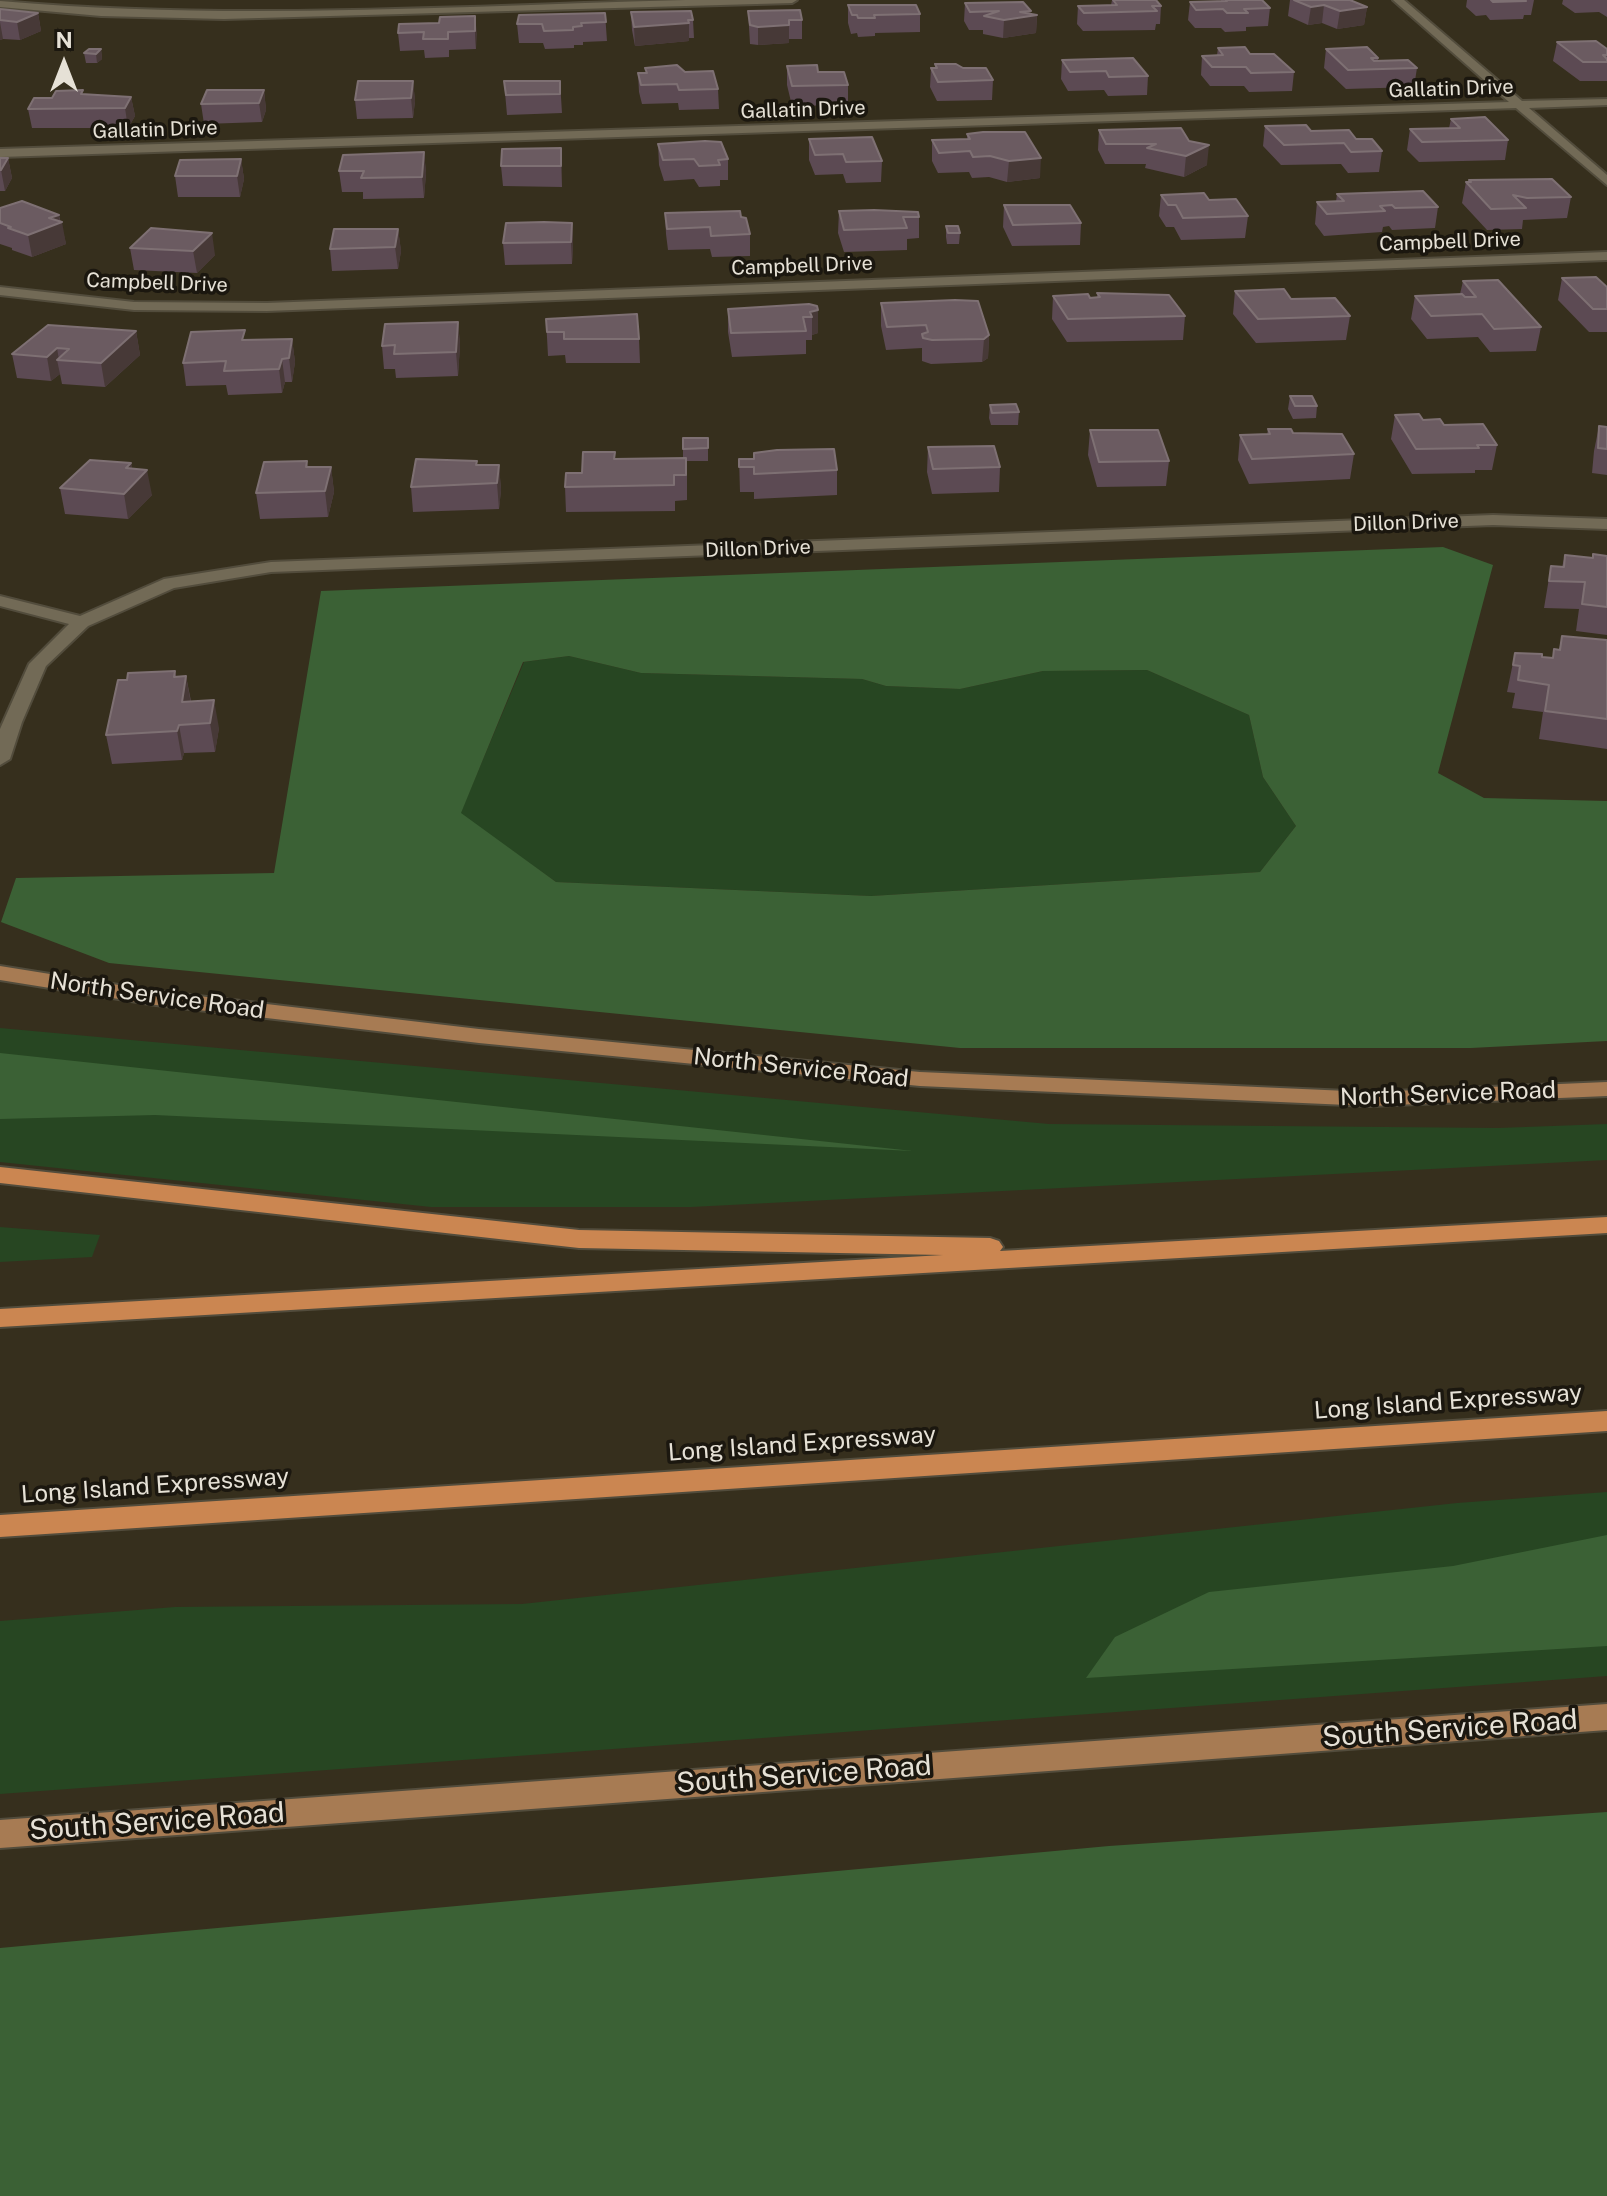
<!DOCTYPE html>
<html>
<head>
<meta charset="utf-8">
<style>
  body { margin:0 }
  #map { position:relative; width:1607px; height:2196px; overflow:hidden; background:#362f1d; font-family:"Public Sans",sans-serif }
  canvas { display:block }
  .north { position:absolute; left:24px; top:24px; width:80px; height:80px; -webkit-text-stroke:6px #1b170f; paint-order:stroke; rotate:0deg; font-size:22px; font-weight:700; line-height:32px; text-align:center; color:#e6e1d6 }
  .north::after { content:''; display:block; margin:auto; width:28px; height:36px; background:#e6e1d6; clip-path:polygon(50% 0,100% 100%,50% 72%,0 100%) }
</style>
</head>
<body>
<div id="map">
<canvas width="1607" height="2196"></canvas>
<div class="north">N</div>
</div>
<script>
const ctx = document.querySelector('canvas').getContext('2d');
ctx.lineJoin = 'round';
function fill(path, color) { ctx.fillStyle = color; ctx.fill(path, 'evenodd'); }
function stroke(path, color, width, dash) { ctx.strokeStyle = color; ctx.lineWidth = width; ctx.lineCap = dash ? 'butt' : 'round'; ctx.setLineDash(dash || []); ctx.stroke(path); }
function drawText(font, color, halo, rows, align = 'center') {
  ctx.font = font + ' "Public Sans",sans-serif'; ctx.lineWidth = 7; ctx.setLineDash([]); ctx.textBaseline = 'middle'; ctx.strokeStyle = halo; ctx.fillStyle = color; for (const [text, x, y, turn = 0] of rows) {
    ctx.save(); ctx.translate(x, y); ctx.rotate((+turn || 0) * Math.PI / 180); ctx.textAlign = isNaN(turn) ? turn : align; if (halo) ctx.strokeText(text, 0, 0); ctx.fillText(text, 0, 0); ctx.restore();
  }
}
fill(new Path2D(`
  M569 656 641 673 862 679 886 686 960 689 1043 671 1147 670 1249 715 1263 777 1296 826 1260 872 871 896 556 882 460 814 524 662Z
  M0 1028 1049 1124 1498 1128 1607 1124V1160L691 1207H431L0 1162Z
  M0 1227 100 1235 92 1257 0 1262Z
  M1607 1492V1676L0 1794V1621L175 1607 522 1604 1457 1503Z`), '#274622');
fill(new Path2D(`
  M1443 547 1493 565 1438 773 1484 798 1607 801V1041L1471 1048H960L109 963 1 922 16 878 274 873 321 591ZM569 656 641 673 862 679 886 686 960 689 1043 671 1147 670 1249 715 1263 777 1296 826 1260 872 871 896 556 882 461 813 523 662Z
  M0 1053 913 1151 155 1115 0 1119Z
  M1607 1535V1646L1086 1678 1115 1637 1209 1592 1453 1566Z
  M1607 1812V2196H0V1948L1109 1846Z`), '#3b6135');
const minor = new Path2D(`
  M685 0H797L792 3 224 19 101 16 0 7V1C228 21 457 6 685 0Z
  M1393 0H1404L1522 101 1607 99V105L1529 108 1607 175V185L1516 108 0 157V149L1509 102Z
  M1607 252V260L267 311 134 310 0 295V287L134 302 267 303Z
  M1493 515 1607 519V529L1493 525 271 572 174 588 88 626 46 666 22 722 10 759 0 765V729L29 664 69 624 0 606V596L80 616 164 579 271 562Z`);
const major = new Path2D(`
  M0 966 156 991 479 1029 920 1072 1370 1092 1607 1082V1096L1370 1106 920 1086 479 1043 156 1005 0 980Z
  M1607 1704V1730L0 1848V1820Z`);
const highway = new Path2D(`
  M0 1167 579 1230 990 1238 999 1241 1003 1247 1000 1251 1607 1217V1233L0 1327V1309L943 1255 579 1248 0 1183Z
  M1607 1411V1431L0 1537V1515Z`);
stroke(minor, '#524c3c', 4);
stroke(major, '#524c3c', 4);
stroke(highway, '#524c3c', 4);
fill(minor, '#726a56');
fill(major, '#a77b53');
fill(highway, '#cb8651');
fill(new Path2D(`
  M1112 0H1156L1161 6 1160 24H1156L1155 30 1083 31 1077 24 1078 6 1111 5Z
  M1221 0H1262L1270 8 1268 26 1246 27V31L1225 32 1221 28H1195L1188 20 1190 2 1221 1Z
  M1290 0H1350L1367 7 1364 25 1337 29 1322 23 1308 25 1288 16Z
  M1467 0H1534L1531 15H1524L1523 19 1490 20 1486 15 1476 16 1466 7Z
  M1563 0H1607V17L1599 12 1575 13 1562 4Z
  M965 3 1037 15 1036 33 1003 38 983 34V30H969L964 21Z
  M848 5 920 14V32L875 33V36L858 37 857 33 851 34 848 23Z
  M0 9 38 13 41 31 20 40 3 39 0 40Z
  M748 11 802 20V39H789V43L758 45 750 44Z
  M631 12 693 20 694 38H689V41L635 46 632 30Z
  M605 13 607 41 583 42V45H574V48L545 49 543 43H519L517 24Z
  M475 16 476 49 449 50V57L425 58 424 50 400 51 398 33Z
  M1557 42 1607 49V81H1580L1553 61Z
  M1218 48 1250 54 1294 72 1292 91 1249 92 1244 86H1210L1201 75 1202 56 1217 55Z
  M101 49 102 59 97 63H86L84 53Z
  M1326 49 1378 58V61L1417 68 1414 87 1346 89 1324 68Z
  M1062 60 1148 76 1147 95 1108 96 1104 90 1068 91 1061 79Z
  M935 64 993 80 992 100 937 101 930 87 931 68H935Z
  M787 66 818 72 848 85V105L792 106 787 85Z
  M645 68 685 72 718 89 719 109 679 110 678 103 642 104 639 92 638 73H646Z
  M413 81 415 101 413 118 357 119 355 100Z
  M504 81H560L562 113 507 115Z
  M264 90 266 110 262 122 204 124 201 104Z
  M84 94 131 97 135 116 128 128H32L28 109 52 98Z
  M1451 119 1508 140 1505 160 1419 162 1407 150 1410 129 1449 128Z
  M1265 126 1311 131 1356 139 1382 151 1379 172 1348 173 1341 164 1281 165 1263 146Z
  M1099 130 1189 141 1207 165 1184 177 1145 168 1146 164H1105L1098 150Z
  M967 134 1040 178 1007 182 989 177 972 178 969 172 938 173 932 161V140L967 139Z
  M809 139 882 161 881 182 846 183 843 174 815 175 809 160Z
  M658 144 728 159V180H720V186L699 187 694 179 664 181 659 165Z
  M561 148 562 187 503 186 501 166Z
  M424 152 426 173 424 198 363 199V192H342L339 171Z
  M0 158H8L12 178 5 191H0Z
  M241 159 244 179 240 197H178L175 176Z
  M1469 180 1571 197 1567 218 1523 220 1522 229 1487 230 1462 203 1466 182H1468Z
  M1337 194 1438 207 1435 228 1392 230 1389 226 1383 227 1382 232 1324 236 1315 224 1317 202H1336Z
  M1161 195 1209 200 1248 216 1245 238 1181 240 1174 227H1166L1159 216Z
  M1004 205 1081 223 1080 245 1012 246 1003 227Z
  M0 208 59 215 66 244 32 257 12 250V248L0 244Z
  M839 211 919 217V238L907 239V250L844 252 838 233Z
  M665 213 741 217 750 234V256L712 257 710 249 668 250 666 234Z
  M572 223 573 244 572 264 505 265 503 243Z
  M946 226 960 233 959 244H947L946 237Z
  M151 228 215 255 197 273 134 270 130 248Z
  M398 229 401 251 398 269 332 271 330 249Z
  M1562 278 1607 287V332H1589L1558 300Z
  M1463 281 1541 327 1536 351 1490 352 1478 337 1427 339 1411 319 1415 296 1460 294Z
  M1235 291 1350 316 1346 340 1256 343 1233 314Z
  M1097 293 1185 316 1183 340 1067 342 1052 319 1053 296 1097 297Z
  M881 303 989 335 988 358 982 362 931 364 922 361V348L886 350 881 326Z
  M817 306 818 333 812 335V340H806V354L732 357 728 332V309Z
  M546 319 639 339 640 363H566L565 355 548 356Z
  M458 322 460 345 458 376 396 378 395 369H384L382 346Z
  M136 331 140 355 105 387 62 384 60 374 51 381 17 378 12 354Z
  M292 339 295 362 292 382H285L282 393 228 395 226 385 186 386 183 363 246 340Z
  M1290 396 1317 406 1316 418 1293 419 1288 409Z
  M990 405 1019 412 1018 425H991L989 418Z
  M1395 415 1444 425 1497 445 1492 470H1475V473L1412 474 1391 439Z
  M1599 426 1607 427V475L1592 473 1594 451Z
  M1268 429 1293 433 1354 454 1350 479 1249 484 1238 460 1240 435H1267Z
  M1090 430 1169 461 1166 486 1097 487 1088 455Z
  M683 438H708V461H687V500L675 501V511L566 512 565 487 615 459 683 458Z
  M928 447 1000 467 999 492 932 494 927 472Z
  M739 459 837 470V495L754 499V492H740Z
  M307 461 308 467H331L334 492 328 517 260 519 256 493Z
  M477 461V465H499L501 490 499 509 413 512 411 487Z
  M131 463 132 469 152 495 128 519 65 514 60 488Z
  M1565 555 1592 558 1607 556V635L1576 631 1579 609 1544 608 1551 566 1562 567Z
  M1562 636 1607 640V749L1539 739 1543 712 1512 708 1515 693 1507 692 1515 653 1552 658 1559 650Z
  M175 671 176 676H186L191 701 219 728 215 752 184 753 182 760 112 764 106 735 127 680Z`), '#5c4a53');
fill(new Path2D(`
  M1324 5 1322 23 1308 25 1311 7Z
  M1367 7 1364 25 1337 29 1340 11Z
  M1031 11 1030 16 1037 15 1036 33 1003 38 1004 20 1020 12Z
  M38 13 41 31 20 40 17 22Z
  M475 16 477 34 476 49 475 31Z
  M0 22 3 39 0 40Z
  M689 23V41L635 46 634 27Z
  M789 25V43L758 45V27Z
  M101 49 102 59 97 63 96 54Z
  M413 81 415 101 413 118 411 98Z
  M264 90 266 110 262 122 259 103Z
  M131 97 135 116 128 128 125 108Z
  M1209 145 1207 165 1184 177 1186 156Z
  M424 152 426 173 424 198 422 177Z
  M8 158 12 178 5 191 1 170Z
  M1041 158 1040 178 1007 182 1009 161Z
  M241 159 244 179 240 197 237 176Z
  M59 215 60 223 62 222 66 244 32 257 28 235 49 218Z
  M572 223 573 244 572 264 571 242Z
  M398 229 401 251 398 269 395 247Z
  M212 233 215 255 197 273 193 251Z
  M818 310V333L812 335V317L810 312Z
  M458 322 460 345 458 376 456 352Z
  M136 331 140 355 105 387 101 363Z
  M989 335 988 358 982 362 984 339Z
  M292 339 295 362 292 382 289 358Z
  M57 348 59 360H57L60 374 51 381 47 357Z
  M282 359 285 382 282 393 279 369Z
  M131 463 135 482 147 470 152 495 128 519 124 494 126 468Z
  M499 465 501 490 499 509 497 483Z
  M331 467 334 492 328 517 325 491Z
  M186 676 191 704 182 702Z
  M214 700 219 728 215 752 210 723Z
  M179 725 184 753 182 760 177 731Z`), '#473937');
const building = new Path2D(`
  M1113 0H1156L1161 6H1152L1157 11 1084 13 1078 6 1117 5Z
  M1226 0H1262L1270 8 1244 9 1248 13H1227L1223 9 1196 10 1190 2 1227 1Z
  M1294 0H1350L1367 7 1340 11 1324 5 1311 7Z
  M1491 0H1525L1526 1 1493 2Z
  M1023 2 1031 11 1020 12 1037 15 1004 20 984 16 999 11 970 12 965 3Z
  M848 5H916L920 14 874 15 875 18H858L857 15H852Z
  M0 9 38 13 17 22 0 20Z
  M800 10 802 20H789V25L758 27 750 25 748 11Z
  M691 11 693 20H688L689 23 634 27 631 12Z
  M605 13 606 22 581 23 582 26 573 27V30L544 31 542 24H517L519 15Z
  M475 16V31L448 32V39H423L424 32 398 33 399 24 439 23 440 17Z
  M1596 41 1607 49V55H1603L1607 59V62H1583L1557 42Z
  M1245 47 1250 54H1274L1294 72 1251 73 1246 67H1212L1202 56 1223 55 1218 48Z
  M1367 47 1378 58H1371L1374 61 1408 60 1417 68 1348 70 1326 49Z
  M89 49H101L96 54 84 53Z
  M1133 58 1148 76 1109 77 1106 71 1070 72 1062 60Z
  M935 64H956L963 68H986L993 80 938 82 931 68H937Z
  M677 65 685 72 713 71 718 89 679 90 677 84 641 85 638 73H647L645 68Z
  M817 65 818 72H844L848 85 792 86 787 66Z
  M358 81H413L411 98 355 100Z
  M504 81H560V94L506 95Z
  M83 90 81 94 131 97 125 108 28 109 34 98H52L56 91Z
  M207 90H264L259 103 201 104Z
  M1485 117 1508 140 1422 142 1410 129 1460 128 1451 119Z
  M1306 125 1311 131 1349 130 1356 139H1372L1382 151 1351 152 1344 143 1284 145 1265 126Z
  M1181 128 1189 141 1209 145 1186 156 1147 148 1156 144H1106L1099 130Z
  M983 132H1025L1041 158 1009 161 990 156 973 157 970 151 939 153 932 140 970 139 967 134Z
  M872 137 882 161 846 162 843 154 815 155 809 139Z
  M705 141 721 142 728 159 718 160 720 165 699 166 694 159 663 160 658 144Z
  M561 148V166H501L502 149Z
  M424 152 422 177 361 178 364 171H339L343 155Z
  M0 158H8L1 170H0Z
  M241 159 237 176H175L180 160Z
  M1552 179 1571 197 1527 198 1513 195 1526 208 1491 209 1466 182H1471L1469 180Z
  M1423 191 1438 207 1395 208 1392 205 1380 206 1385 211 1327 214 1317 202 1344 201 1337 194Z
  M1204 193 1209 200 1236 199 1248 216 1183 218 1176 205H1168L1161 195Z
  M22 201 59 215 49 218 62 222 28 235 8 228 11 227 0 223V208Z
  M1004 205H1070L1081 223 1013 225Z
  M874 210 918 212 919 217H903L907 228 844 230 839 211Z
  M740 211 741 217 746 218 750 234 711 236 710 227 667 229 665 213Z
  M544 222 572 223 571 242 503 243 506 223Z
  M946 226H958L960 233H948Z
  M151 228 212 233 193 251 130 248Z
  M334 229H398L395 247 330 249Z
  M1596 277 1607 287V309H1593L1562 278Z
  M1498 280 1541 327 1494 329 1482 314 1431 316 1415 296 1462 294 1465 297H1476L1463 281Z
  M1284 289 1291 299 1335 298 1350 316 1258 319 1235 291Z
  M1097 293 1169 295 1185 316 1068 319 1053 296 1088 294 1090 298 1100 297Z
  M955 300 978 301 989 335 984 339 932 340 923 338 922 334 928 332 926 325 887 327 881 303Z
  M809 304 817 306 818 310 810 312 812 317H803L806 331 731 333 728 309Z
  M637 314 639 339H564V332H547L546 319Z
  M458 322 456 352 394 354 395 345 382 346 385 324Z
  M48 325 136 331 101 363 57 360 69 349 57 348 47 357 12 354Z
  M245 330 242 340 292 339 289 358 282 359 279 369 224 371 226 361 183 363 191 332Z
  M1290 396H1312L1317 406H1295Z
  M1016 404 1019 412 992 413 990 405Z
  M1419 414 1423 420 1440 419 1444 425 1483 424 1497 445H1477L1479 448 1416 449 1395 415Z
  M1599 426 1607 427V449L1598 448Z
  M1268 429H1291L1293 433 1342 434 1354 454 1252 459 1240 435 1270 434Z
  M1090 430H1158L1169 461 1099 462Z
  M683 438H708V448L683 449Z
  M994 446 1000 467 933 469 928 447Z
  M834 449 837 470 754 474V467H739V459H754V453L777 450Z
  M583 452H615L614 459 686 458V475H674V485L565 487 566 473H582Z
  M416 459 477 461 476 465H499L497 483 411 487Z
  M90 460 131 463 126 468 147 470 124 494 60 488Z
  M307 461 306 467H331L325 491 256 493 264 462Z
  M1593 554 1607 556V607L1582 604 1585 582 1549 581 1551 566 1564 567 1565 555 1593 558Z
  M1562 636 1607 640V719L1545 711 1549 685 1518 680 1520 666 1513 665 1515 653 1542 654V657L1553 658 1554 649 1560 650Z
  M175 671 174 677 186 676 182 702 214 700 210 723 179 725 177 731 106 735 118 680H127L128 673Z`);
fill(building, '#6b5b61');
stroke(building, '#7e7073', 2);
drawText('20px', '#e6e1d6', '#1b170f', [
  ["Gallatin Drive",1451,89,-2],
  ["Gallatin Drive",803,110,-2],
  ["Gallatin Drive",155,130,-2],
  ["Campbell Drive",1450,242,-2],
  ["Campbell Drive",802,266,-2],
  ["Campbell Drive",157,283,2],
  ["Dillon Drive",1406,523,-2],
  ["Dillon Drive",758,549,-2]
]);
drawText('24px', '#e6e1d6', '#1b170f', [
  ["North Service Road",157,996,8],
  ["North Service Road",801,1068,6],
  ["North Service Road",1448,1094,-2],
  ["Long Island Expressway",1448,1402,-4],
  ["Long Island Expressway",802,1444,-4],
  ["Long Island Expressway",155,1486,-4]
]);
drawText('28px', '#e6e1d6', '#1b170f', [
  ["South Service Road",1450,1729,-4],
  ["South Service Road",804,1775,-4],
  ["South Service Road",157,1822,-4]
]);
</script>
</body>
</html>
